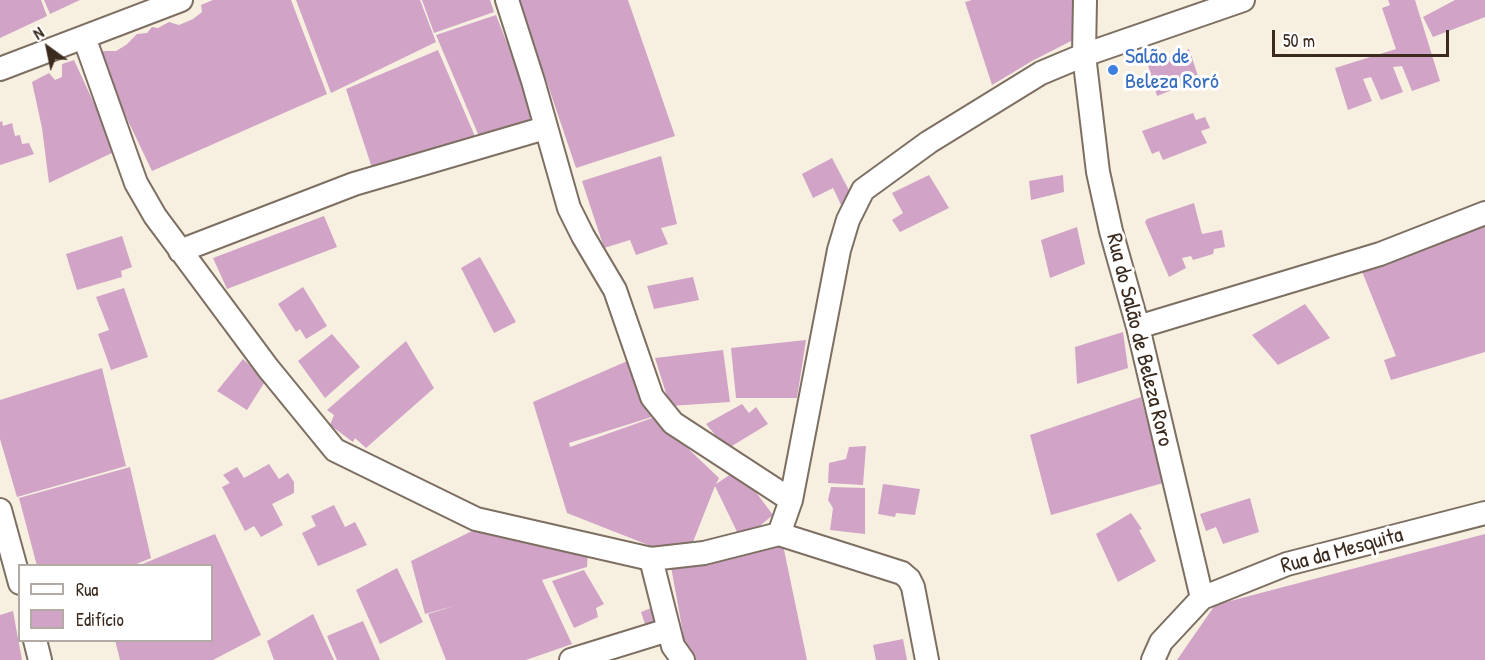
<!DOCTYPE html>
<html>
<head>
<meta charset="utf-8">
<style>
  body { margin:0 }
  #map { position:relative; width:1485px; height:660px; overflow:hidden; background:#f7f0e1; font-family:"Patrick Hand",sans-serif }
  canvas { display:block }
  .legend { position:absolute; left:18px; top:564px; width:195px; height:78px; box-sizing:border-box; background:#fff; border:2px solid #b1aaa5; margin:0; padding:8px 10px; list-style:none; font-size:18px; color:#3b2a1e }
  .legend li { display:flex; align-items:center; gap:12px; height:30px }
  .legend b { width:30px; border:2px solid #b1aaa5 }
  .north { position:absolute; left:18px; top:18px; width:60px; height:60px; -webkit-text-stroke:4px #fff; paint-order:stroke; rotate:327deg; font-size:16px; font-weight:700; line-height:24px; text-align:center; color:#3b2a1e }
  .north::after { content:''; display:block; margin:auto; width:21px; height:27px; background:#3b2a1e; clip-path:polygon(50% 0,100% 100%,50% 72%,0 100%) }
  .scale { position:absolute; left:1272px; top:30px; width:177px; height:27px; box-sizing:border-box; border:3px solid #3b2a1e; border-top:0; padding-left:8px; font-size:18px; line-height:21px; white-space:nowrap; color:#3b2a1e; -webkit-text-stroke:4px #fff; paint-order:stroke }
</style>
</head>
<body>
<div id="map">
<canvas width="1485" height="660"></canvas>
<ul class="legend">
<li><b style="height:8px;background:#fff"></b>Rua</li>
<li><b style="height:16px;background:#d0a3c7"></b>Edifício</li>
</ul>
<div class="north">N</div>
<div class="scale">50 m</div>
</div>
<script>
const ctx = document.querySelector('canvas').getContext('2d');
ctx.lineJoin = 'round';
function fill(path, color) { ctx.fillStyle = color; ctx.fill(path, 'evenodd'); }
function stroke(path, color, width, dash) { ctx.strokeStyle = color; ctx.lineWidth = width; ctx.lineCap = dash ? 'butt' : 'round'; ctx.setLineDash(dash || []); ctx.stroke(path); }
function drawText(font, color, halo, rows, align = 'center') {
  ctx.font = font + ' "Patrick Hand",sans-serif'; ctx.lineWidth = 6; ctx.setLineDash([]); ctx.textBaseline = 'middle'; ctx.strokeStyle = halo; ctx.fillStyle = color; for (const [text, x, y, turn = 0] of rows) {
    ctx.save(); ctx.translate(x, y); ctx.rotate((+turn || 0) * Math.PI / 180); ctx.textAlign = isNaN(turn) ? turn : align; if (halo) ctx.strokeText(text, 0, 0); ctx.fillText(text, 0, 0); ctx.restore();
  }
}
fill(new Path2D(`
  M0 0H41L47 16 0 38Z
  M44 0H80L50 14Z
  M213 0H291L327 94 152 171 97 56 98 51H116L126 45 137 34 147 33 152 27 158 28 169 22 179 25 193 19 202 12 201 5Z
  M296 0H420L436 42 331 93Z
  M422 0H490L494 12 434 33Z
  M519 0H628L675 136 576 168Z
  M972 0H1072L1073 40 1032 61 992 85 965 2Z
  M1388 0H1415L1440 81 1412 91 1402 66 1393 67 1403 92 1381 100 1371 77 1363 79 1372 101 1348 110 1335 68 1396 49 1382 8 1390 5Z
  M1455 0H1485V17L1433 37 1423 17Z
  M496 15 534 111 527 124 481 141 436 35Z
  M1189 49 1199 79 1157 96 1148 65Z
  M438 50 477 141 374 174 346 89Z
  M74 60 116 151 49 183 42 128 32 82 49 73 55 80 62 77V64Z
  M1193 113 1196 120 1205 117 1210 128 1201 131 1207 143 1163 160 1159 151 1152 154 1142 131Z
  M2 121 3 126 12 123 15 136 20 135 22 144 29 143 34 154 0 165V122Z
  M661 156 677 224 661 228 668 244 636 255 630 240 604 248 582 181Z
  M832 158 853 198 841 205 833 188 813 198 802 174Z
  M929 175 949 208 900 232 892 220 903 213 892 193Z
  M1063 175 1064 192 1031 200 1029 181Z
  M1194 203 1202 234 1222 230 1225 247 1214 249 1213 254 1193 260 1191 256 1182 258 1186 268 1169 277 1145 222 1147 219Z
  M324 216 337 247 227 289 213 258Z
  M1485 220V352L1391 380 1384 360 1396 356 1361 269Z
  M1077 227 1085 264 1050 278 1041 240Z
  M122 236 132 267 121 271 122 277 77 290 66 254Z
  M480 257 516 322 494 333 461 268Z
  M693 277 699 300 654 309 647 286Z
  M303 287 327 326 306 339 300 329 296 332 278 304Z
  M124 288 148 357 111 370 98 334 109 330 96 297Z
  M1305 304 1330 338 1278 365 1252 335Z
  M1123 332 1128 368 1077 384 1075 347Z
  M332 334 360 367 325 398 298 361Z
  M806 340 797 398H736L731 348Z
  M406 341 434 388 366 448 355 438 353 442 330 425 334 415 327 410Z
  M723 350 730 402 670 406 655 358Z
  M243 359 266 380 247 410 217 391Z
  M632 359 655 416 569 443 570 447 655 417 719 478 716 484 731 474 746 479 773 515 751 533 738 534 715 486 691 547 666 552 567 513 533 402Z
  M102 368 126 466 17 497 0 439V400Z
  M1141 397 1163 483 1051 515 1030 435Z
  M742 404 749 413 756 407 768 424 727 449 706 424Z
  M866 446 863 485 828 483 829 463 846 459 849 447Z
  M269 464 279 479 288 473 294 482V493L272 504 283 525 261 537 254 526 245 531 222 487 230 483 223 475 237 467 244 478Z
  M130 467 151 558 132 566H37L19 498Z
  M883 484 920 489 915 515 896 513 895 517 878 514Z
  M831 487 865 488V534L830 530 833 508 828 500Z
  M1250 498 1259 532 1223 544 1216 527 1206 531 1200 514Z
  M334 505 345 527 355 522 367 545 318 566 302 533 316 526 311 516Z
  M1131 513 1142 529 1139 530 1156 561 1118 582 1096 534Z
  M472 531 588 549 587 567 542 580 572 644 526 660H446L428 614 457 605 425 614 411 561Z
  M215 534 261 635 213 660H120L115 640H212V566L140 565Z
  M1485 534V660H1177L1215 605Z
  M783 545 807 660H688L671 567Z
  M397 568 423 622 380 644 356 590Z
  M584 570 604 604 596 608 598 617 574 628 552 581Z
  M656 606 663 628 648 633 641 612Z
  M13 611 22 660H0V615Z
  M313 614 334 660H274L267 641Z
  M363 621 380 660H337L327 636Z
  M903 639 907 660H876L873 645Z`), '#d0a3c7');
const minor = new Path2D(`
  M507 0 533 81 569 208 583 236 615 290 652 397 673 423 791 500
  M1085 0 1084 55 1098 172 1111 231 1138 327 1202 598 1161 642 1153 660
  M84 37 136 183 155 216 268 368 335 450 476 519 651 559 704 553 779 534 791 500 839 250 848 220 863 190 929 142 1041 73 1084 55 1243 0
  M0 69 181 0
  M180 251 354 184 545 128
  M1138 327 1380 254 1485 213
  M0 510 20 583
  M779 534 902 573 909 579 913 587 927 660
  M651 559 673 646 683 660
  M1202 598 1287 564 1485 513
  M35 640 40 660
  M571 660 668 630`);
stroke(minor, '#7d6f62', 26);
stroke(minor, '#fff', 22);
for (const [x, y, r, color] of [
  [1113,70,6,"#3f7fe0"]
]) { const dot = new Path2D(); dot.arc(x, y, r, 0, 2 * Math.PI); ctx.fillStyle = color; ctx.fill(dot); stroke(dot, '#fff', 2); }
drawText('22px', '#366cbe', '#fff', [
  ["Salão de",1125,57],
  ["Beleza Roró",1125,82]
], 'left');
drawText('22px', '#3b2a1e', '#fff', [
  ["Rua do Salão de Beleza Roro",1139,340,76],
  ["Rua da Mesquita",1342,551,-15]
]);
</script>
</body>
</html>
